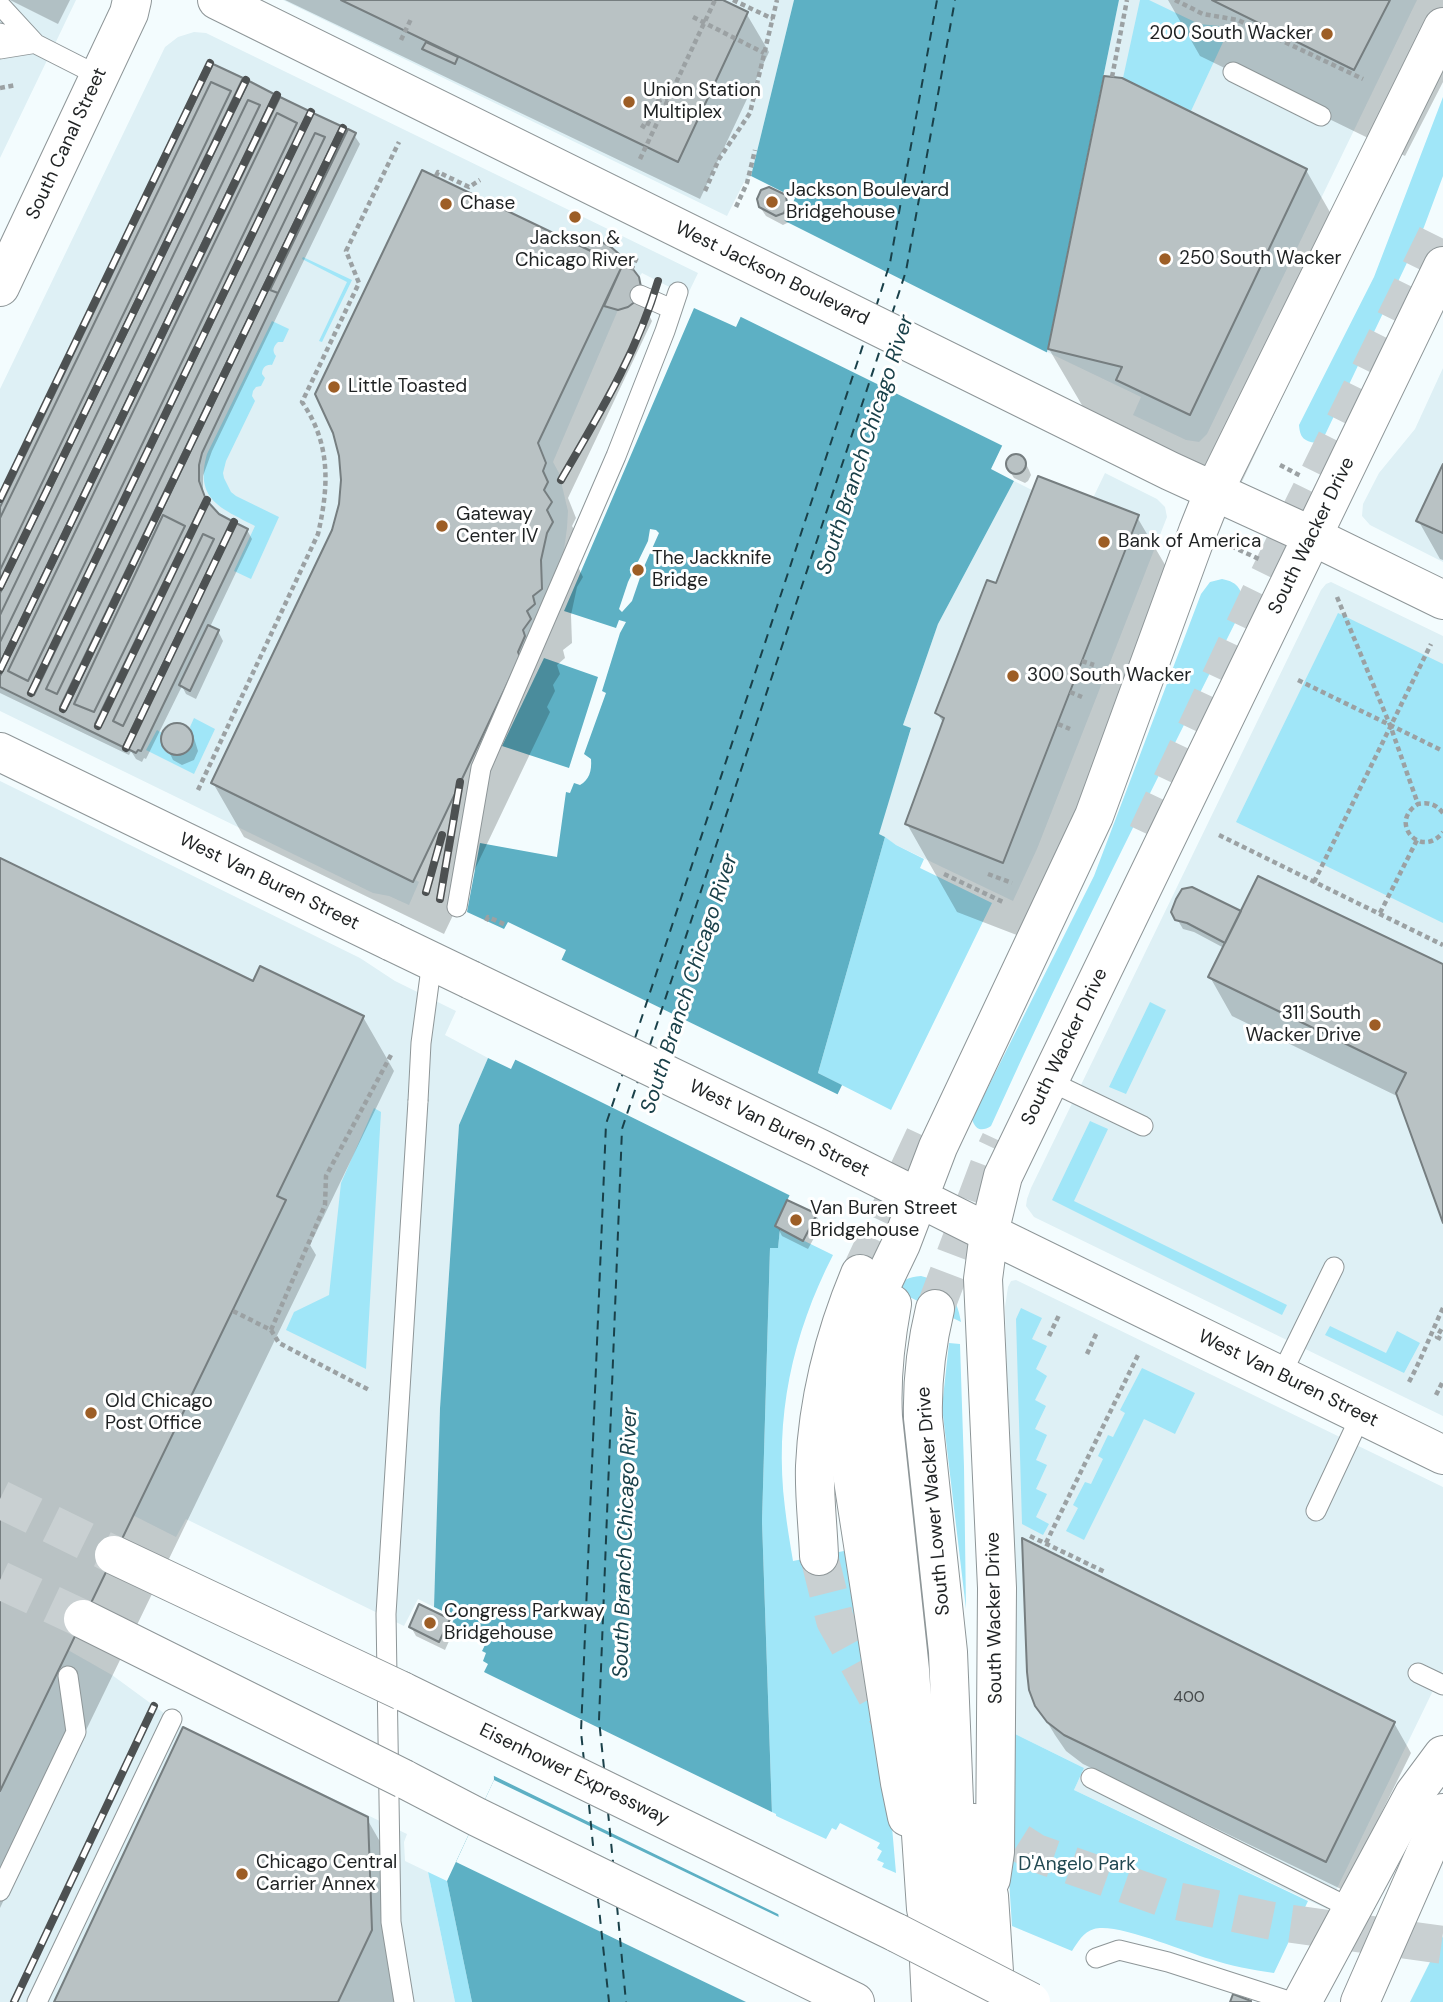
<!DOCTYPE html>
<html>
<head>
<meta charset="utf-8">
<style>
  body { margin:0 }
  canvas { display:block; background:#f3fcfe }
</style>
</head>
<body>
<canvas width="1443" height="2002"></canvas>
<script>
const ctx = document.querySelector('canvas').getContext('2d');
ctx.lineJoin = 'round';
function fill(path, color) { ctx.fillStyle = color; ctx.fill(path, 'evenodd'); }
function stroke(path, color, width, dash) { ctx.strokeStyle = color; ctx.lineWidth = width; ctx.lineCap = dash ? 'butt' : 'round'; ctx.setLineDash(dash || []); ctx.stroke(path); }
function drawText(font, color, halo, rows, align = 'center') {
  ctx.font = font + ' "DM Sans",sans-serif'; ctx.lineWidth = 6; ctx.setLineDash([]); ctx.textBaseline = 'middle'; ctx.strokeStyle = halo; ctx.fillStyle = color; for (const [text, x, y, turn = 0] of rows) {
    ctx.save(); ctx.translate(x, y); ctx.rotate((+turn || 0) * Math.PI / 180); ctx.textAlign = isNaN(turn) ? turn : align; if (halo) ctx.strokeText(text, 0, 0); ctx.fillText(text, 0, 0); ctx.restore();
  }
}
fill(new Path2D(`
  M0 0H76L0 158Z
  M283 0H794L751 176 744 182 727 216Z
  M1119 0H1417L1207 434 1199 442 1186 440 1133 415 1141 397 1047 352Z
  M194 32 206 33 698 273 687 296 642 273 639 277 636 301 628 307 618 310 553 462 559 473 568 511 567 528 564 550 520 657 414 879 419 882 409 905 389 896 373 893 0 711V389L165 47 178 37Z
  M1443 368V562L1370 525 1362 516 1363 504 1379 473 1415 429Z
  M1105 473 1157 499 1165 507 1167 517 1037 849 1013 901 896 845 878 834 911 729 903 725 938 624 1014 481 1032 490 1038 476 1093 498Z
  M1331 582 1443 636V1416L1034 1217 1026 1206 1027 1199 1031 1188 1321 590 1326 584Z
  M0 781 360 958 395 981 456 1011 445 1035 488 1058 459 1125 440 1408 434 1607 418 1599 404 1626 186 1519 176 1537 0 1448Z
  M1016 1280 1443 1487V1670L1327 1909 1074 1790 1084 1768 1013 1733 1012 1574 1005 1307 1008 1287 1011 1281Z
  M0 1618 68 1650 112 1675 183 1727 407 1834 404 1842 405 1861 428 1872 455 2002H0Z`), '#def0f5');
fill(new Path2D(`
  M1140 0H1149L1199 24 1230 27 1191 111 1123 78Z
  M1443 97V176L1424 227 1324 437 1316 443C1304 441 1300 438 1299 425L1374 277Z
  M303 257 352 280 322 342 319 341 347 282 302 259Z
  M272 321 289 329 283 342H278C273 347 272 351 276 356L272 365C266 364 262 368 262 374L265 378 261 386 256 387 253 391 252 396 255 401 226 461 223 473 224 478 231 492 236 496 279 517 251 579 234 571 255 526C221 508 194 500 207 454Z
  M1222 579C1239 582 1243 591 1243 607 1157 779 1070 951 991 1126 982 1132 975 1130 972 1119L1094 876 1201 594 1210 582Z
  M1338 613 1443 664V923L1236 822Z
  M194 718 215 729 194 774 146 750 157 730 162 733 160 737 165 751 175 756 189 751 194 741 190 727Z
  M885 837 896 845 924 859 920 868 992 903 891 1110 818 1073Z
  M1150 1002 1166 1010 1126 1094 1109 1087Z
  M374 1108 381 1112 366 1369 286 1330 294 1312 329 1295 341 1183Z
  M1090 1121 1108 1129 1074 1201 1287 1305 1282 1315 1052 1200Z
  M780 1229 833 1255C792 1335 774 1418 785 1508 787 1526 790 1543 793 1561L849 1550 890 1804 896 1873 882 1867 884 1863 877 1860 882 1851 877 1848 880 1843 840 1823 836 1830 832 1828 826 1839 772 1814 762 1521 770 1248 778 1247Z
  M921 1276C946 1282 957 1297 961 1322L895 1290C902 1280 908 1277 921 1276Z
  M1021 1308 1042 1318 1032 1339 1047 1346 1036 1369 1047 1376 1035 1400 1046 1406 1035 1429 1047 1435 1036 1460 1047 1465 1036 1489 1047 1494 1036 1517 1049 1524 1043 1535 1022 1524 1016 1319Z
  M1330 1326 1386 1353 1397 1331 1420 1343 1404 1373 1325 1335Z
  M949 1343 960 1344 964 1467 966 1609 942 1407Z
  M1142 1368 1195 1393 1175 1434 1144 1419 1084 1540 1066 1531 1078 1508 1073 1505 1085 1482 1091 1484 1103 1459 1098 1456 1108 1435 1113 1437 1125 1413 1120 1410Z
  M1013 1733 1084 1768 1074 1790 1308 1901 1274 1973C1252 1970 1231 1966 1210 1959 1185 1952 1116 1922 1094 1929 1083 1932 1078 1942 1072 1951L1012 1926 1009 1880Z
  M428 1872 447 1881 472 2002H455Z
  M1443 1936V2002H1410Z`), '#a0e6f8');
fill(new Path2D(`
  M794 0H1119L1047 352 991 469 1014 481 938 624 903 725 911 728 879 834 885 837 818 1073 842 1085 775 1226 780 1229 778 1248H770L762 1521 772 1814 784 2002H472L447 1881 494 1780 490 1675 484 1672 488 1664 483 1661 486 1653 482 1651 485 1645 450 1627 455 1617 434 1607 440 1408 459 1125 488 1058 511 1069 566 950 508 922 504 929 467 912 480 843 557 857 566 792 570 793 574 783 580 785C589 780 592 771 591 759L584 754 606 693 602 691 620 633 626 622 619 620 616 628 564 611 694 308 736 327 795 198 751 176ZM650 529 656 530 659 533 643 569 632 601 622 612 619 609 628 582 648 541Z
  M544 658 598 677 569 768 502 746Z`), '#5db0c4');
fill(new Path2D(`
  M781 219 1050 354 1005 447 737 315Z
  M558 958 841 1096 793 1197 512 1058Z
  M490 1675 776 1814 782 1916 490 1774 487 1682Z
  M494 1780 783 1919 788 2002H746L456 1862Z`), '#f3fcfe');
fill(new Path2D(`
  M10 0H70L58 24Z
  M285 0H723L722 2 746 13 769 52 700 199Z
  M1168 0H1443V82L1405 156 1200 56Z
  M242 80 247 89 273 95 278 104 307 112 312 120 339 128 344 136 354 135 360 144 212 451 203 476V492L208 505 218 515 231 522 235 529 247 530 252 539 210 627 218 631 223 641 196 699 186 694 182 686 146 759 144 758 142 762 136 759 131 751 129 755 0 693V512Z
  M1306 170 1352 251 1236 494 1096 429 1049 349Z
  M785 197 790 207 792 215 789 222 783 225 766 216 760 207Z
  M575 235 593 240 639 281 645 298 644 306 652 321 568 498 576 518 572 526 578 537 577 565 583 577 577 587 571 615 572 643 563 650 565 658 557 665 560 674 553 685 555 691 547 707 550 712 444 934 244 837 213 783 555 236Z
  M1014 455 1024 460 1029 470 1031 475 1028 481 1025 483 1014 478 1008 468 1007 464 1011 456Z
  M1443 469V560L1440 559 1418 520Z
  M1137 517 1188 604 1053 949 957 912 907 824 944 724 937 713 997 586Z
  M178 723 188 728 194 738 198 751 194 760 182 765 173 760 162 737 166 728Z
  M0 860 254 983 363 1017 394 1071 310 1245 316 1255 0 1908Z
  M1173 912 1242 913 1443 966V1221L1399 1097 1232 1016 1210 977 1224 948 1194 932 1183 929Z
  M816 1215 821 1225 808 1249 782 1236 777 1226Z
  M449 1620 454 1630 445 1650 416 1636 411 1627Z
  M1037 1705 1394 1723 1411 1753 1343 1890 1083 1764 1066 1751 1055 1735Z
  M367 1819 398 1873 402 1985 394 2002H56Z`), '#0003');
stroke(new Path2D(`
  M876 307 890 263 937 0
  M892 314 906 271 955 0
  M635 1038 864 342
  M650 1045 880 350
  M584 1761 581 1732 606 1124 623 1073
  M604 1768 599 1720 622 1129 638 1081
  M589 1805 594 1855
  M608 1812 613 1862
  M598 1899 609 2002
  M617 1906 626 2002`), '#194049', 2, [9, 7]);
const building = new Path2D(`
  M341 0H723L748 12 678 162Z
  M1212 0H1390L1354 70Z
  M426 42 458 57 455 64 422 49Z
  M213 64 243 78 0 582V570L231 91 211 82 0 518V507Z
  M1104 76 1122 78 1307 169 1190 415 1116 380 1122 367 1048 349Z
  M249 81 274 94 0 663V642L260 105 248 100 0 615V593Z
  M211 82 231 91 0 570V518Z
  M280 97 309 111 29 692 34 695 313 113 341 126 60 707 66 710 345 129H348L270 290 278 293 202 453 199 465V481L205 497 95 724 100 727 208 502 219 514 232 521 123 747 0 687V676ZM277 113 297 123 28 681 8 671ZM315 133 325 137 57 694 46 689ZM163 515 185 526 94 712 74 704ZM203 534 214 539 123 726 113 721Z
  M248 100 260 105 0 642V615Z
  M277 113 297 123 28 681 8 671Z
  M348 129 356 133 278 293 270 290Z
  M315 133 325 137 57 694 46 689Z
  M422 170 622 266 538 443 546 463 543 471 548 482 544 490 552 502 547 510 553 522 547 533 541 560 542 589 533 596 535 604 527 611 531 619 523 630 525 636 518 652 520 657 413 882 211 783 332 530 339 504 341 480 339 456 333 433 315 394Z
  M769 187 786 195 787 204 784 213 776 216 759 207 757 199 761 190Z
  M556 234H575L594 238 611 247 626 260 639 277 641 287 636 301 628 307 618 310 604 306 622 266Z
  M1006 464a10 10 0 1 1 20 0a10 10 0 1 1-20 0Z
  M1443 464V533L1416 521Z
  M1038 476 1139 515 1003 863 905 824 944 718 935 713 987 580 996 583Z
  M163 515 185 526 94 712 74 704Z
  M236 523 248 529 141 751 138 750 136 753 128 749Z
  M203 534 214 539 123 726 113 721Z
  M208 625 219 630 190 691 179 685Z
  M161 739a16 16 0 1 1 32 0a16 16 0 1 1-32 0Z
  M0 858 253 981 260 966 364 1016 277 1196 286 1200 0 1791Z
  M1258 876 1443 964V1223L1396 1093 1406 1073 1208 977Z
  M1192 887 1241 911 1225 943 1187 923 1175 920 1171 912 1176 899 1182 889Z
  M787 1200 817 1214 803 1241 775 1226Z
  M1022 1538 1395 1722 1326 1862 1064 1735 1047 1722 1035 1706 1029 1690 1027 1672Z
  M419 1604 450 1619 439 1642 409 1627Z
  M183 1727 368 1817 372 1930 338 2002H54Z
  M1233 1994 1251 2001V2002H1230Z`);
fill(building, '#b9c2c4');
stroke(building, '#767e80', 2);
stroke(new Path2D(`
  M1147 834 1259 596 1443 223
  M860 1274 932 1120
  M935 1309 992 1158 1000 1141
  M0 1499 114 1555
  M819 1556 835 1620 890 1720
  M0 1580 83 1619
  M971 1812 1036 1853 1167 1899 1278 1922 1443 1945`), '#c9d0d2', 38, [38, 19]);
const lane = new Path2D(`
  M0 5 35 43
  M0 33 36 44 99 76
  M0 49 31 44
  M1233 72 1321 116
  M640 295 672 309
  M457 907 481 768 616 456 665 331 678 292
  M1049 1081 1143 1126
  M1281 1375 1334 1267
  M1316 1511 1361 1415
  M1418 1673 1443 1685
  M1091 1778 1352 1909
  M0 1891 76 1732 68 1676
  M1096 1958 1119 1950 1168 1962 1292 2002
  M37 2002 172 1719
  M404 2002 391 1922 386 1614 418 1101`);
const secondary = new Path2D(`
  M217 0 1170 471 1312 536 1443 600
  M0 287 129 13 132 0
  M0 752 392 942
  M471 980 819 1148 989 1233 1443 1455
  M907 1817 900 1783 851 1467 848 1395 856 1353 865 1319 901 1244 938 1147 1094 816 1198 531 1214 491 1443 27
  M991 1879 995 1852 997 1588 983 1279 989 1233 1003 1176 1443 266
  M927 1920 931 2002
  M1360 2002 1443 1813`);
const highway = new Path2D(`
  M892 1304C885 1342 881 1379 883 1417L910 1670 926 1909
  M935 1309C926 1346 922 1380 923 1418L948 1652 957 1877 964 2002
  M819 1556C818 1526 814 1496 815 1466 818 1400 835 1334 860 1274
  M402 1691 897 1933
  M404 1779 477 1817 855 2002
  M975 1823 978 1852 989 1896 996 2002
  M1302 2002 1414 1794 1443 1755`);
stroke(lane, '#8e9698', 21);
stroke(secondary, '#8e9698', 40);
stroke(highway, '#8e9698', 40);
stroke(new Path2D(`
  M733 0 773 19
  M1175 0 1203 14 1238 20 1363 79
  M693 17 764 53
  M401 40 411 19
  M1112 77 1127 0
  M0 88 16 85
  M641 125 646 128 658 101 668 98
  M640 159 715 0
  M436 176 438 172 469 187 480 180
  M705 191 719 159 750 113 777 0
  M736 207 747 183 755 150
  M631 270 638 255
  M1280 465 1301 476
  M1231 546 1261 560
  M1337 597 1390 725 1418 804
  M1082 661 1094 665
  M1298 680 1443 751
  M1070 692 1082 697
  M1058 724 1070 729
  M198 790 318 534C329 486 331 444 302 402L359 283 346 251 399 142
  M1443 813C1436 804 1429 802 1418 804 1387 823 1422 860 1443 832
  M1219 835 1443 945
  M944 874 1003 902
  M988 874 1012 883
  M1314 882 1431 644
  M1380 913 1417 840
  M486 921 488 917 506 925
  M233 1311 271 1330 325 1205 326 1176 391 1055
  M271 1330 279 1343 371 1391
  M1049 1336 1060 1313
  M1441 1339 1437 1337 1443 1326
  M1087 1354 1097 1332
  M1409 1382C1422 1358 1431 1333 1443 1308
  M1436 1395 1443 1381
  M1030 1536 1105 1572
  M1046 1543 1139 1353`), '#9ba1a3', 4.5, [5, 3.5]);
stroke(lane, '#fff', 19);
stroke(secondary, '#fff', 38);
stroke(highway, '#fff', 38);
const rail = new Path2D(`
  M561 480C598 416 637 353 658 281
  M0 499 210 63
  M0 587 246 80
  M0 670 277 95
  M31 693 311 112
  M63 709 343 128
  M98 726 207 500
  M126 748 234 522
  M426 892 442 835
  M440 899 460 782
  M14 2002 154 1706`);
stroke(rail, '#4d5152', 8);
stroke(rail, '#fff', 5, [16]);
const laneBridge = new Path2D(`
  M418 1101 421 1043 432 961`);
const secondaryBridge = new Path2D(`
  M392 942 471 980`);
const highwayBridge = new Path2D(`
  M114 1555 402 1691
  M83 1619 404 1779
  M897 1933 1031 2002`);
stroke(laneBridge, '#8e9698', 21, []);
stroke(secondaryBridge, '#8e9698', 40, []);
stroke(highwayBridge, '#8e9698', 40, []);
stroke(laneBridge, '#fff', 19);
stroke(secondaryBridge, '#fff', 38);
stroke(highwayBridge, '#fff', 38);
for (const [x, y, r, color] of [
  [1327,34,7,"#9d5e26"],
  [629,102,7,"#9d5e26"],
  [772,202,7,"#9d5e26"],
  [446,204,7,"#9d5e26"],
  [575,217,7,"#9d5e26"],
  [1165,259,7,"#9d5e26"],
  [334,387,7,"#9d5e26"],
  [442,526,7,"#9d5e26"],
  [1104,542,7,"#9d5e26"],
  [638,570,7,"#9d5e26"],
  [1013,676,7,"#9d5e26"],
  [1375,1025,7,"#9d5e26"],
  [796,1220,7,"#9d5e26"],
  [91,1413,7,"#9d5e26"],
  [430,1623,7,"#9d5e26"],
  [242,1874,7,"#9d5e26"]
]) { const dot = new Path2D(); dot.arc(x, y, r, 0, 2 * Math.PI); ctx.fillStyle = color; ctx.fill(dot); stroke(dot, '#fff', 2.5); }
drawText('16px', '#464a4b', null, [
  ["400",1189,1698]
]);
drawText('19px', '#1f2223', '#fff', [
  ["200 South Wacker",1313,34,"right"],
  ["Union Station",643,91],
  ["Multiplex",643,113],
  ["Jackson Boulevard",786,191],
  ["Bridgehouse",786,213],
  ["Chase",460,204],
  ["Jackson &",575,239,"center"],
  ["Chicago River",575,261,"center"],
  ["250 South Wacker",1179,259],
  ["Little Toasted",348,387],
  ["Gateway",456,515],
  ["Center IV",456,537],
  ["Bank of America",1118,542],
  ["The Jackknife",652,559],
  ["Bridge",652,581],
  ["300 South Wacker",1027,676],
  ["311 South",1361,1014,"right"],
  ["Wacker Drive",1361,1036,"right"],
  ["Van Buren Street",810,1209],
  ["Bridgehouse",810,1231],
  ["Old Chicago",105,1402],
  ["Post Office",105,1424],
  ["Congress Parkway",444,1612],
  ["Bridgehouse",444,1634],
  ["Chicago Central",256,1863],
  ["Carrier Annex",256,1885]
], 'left');
drawText('19px', '#1f2223', '#fff', [
  ["South Canal Street",67,144,-65],
  ["West Jackson Boulevard",772,274,26],
  ["South Wacker Drive",1312,536,-64],
  ["West Van Buren Street",269,882,26],
  ["South Wacker Drive",1065,1047,-64],
  ["West Van Buren Street",779,1129,26],
  ["West Van Buren Street",1288,1379,26],
  ["South Lower Wacker Drive",934,1501,-95],
  ["South Wacker Drive",995,1618,-91],
  ["Eisenhower Expressway",574,1775,26]
]);
drawText('19px', '#224952', '#fff', [
  ["D'Angelo Park",1077,1865]
]);
drawText('italic 21px', '#194049', '#fff', [
  ["South Branch Chicago River",866,445,-72],
  ["South Branch Chicago River",690,984,-72],
  ["South Branch Chicago River",626,1543,-88]
]);
</script>
</body>
</html>
